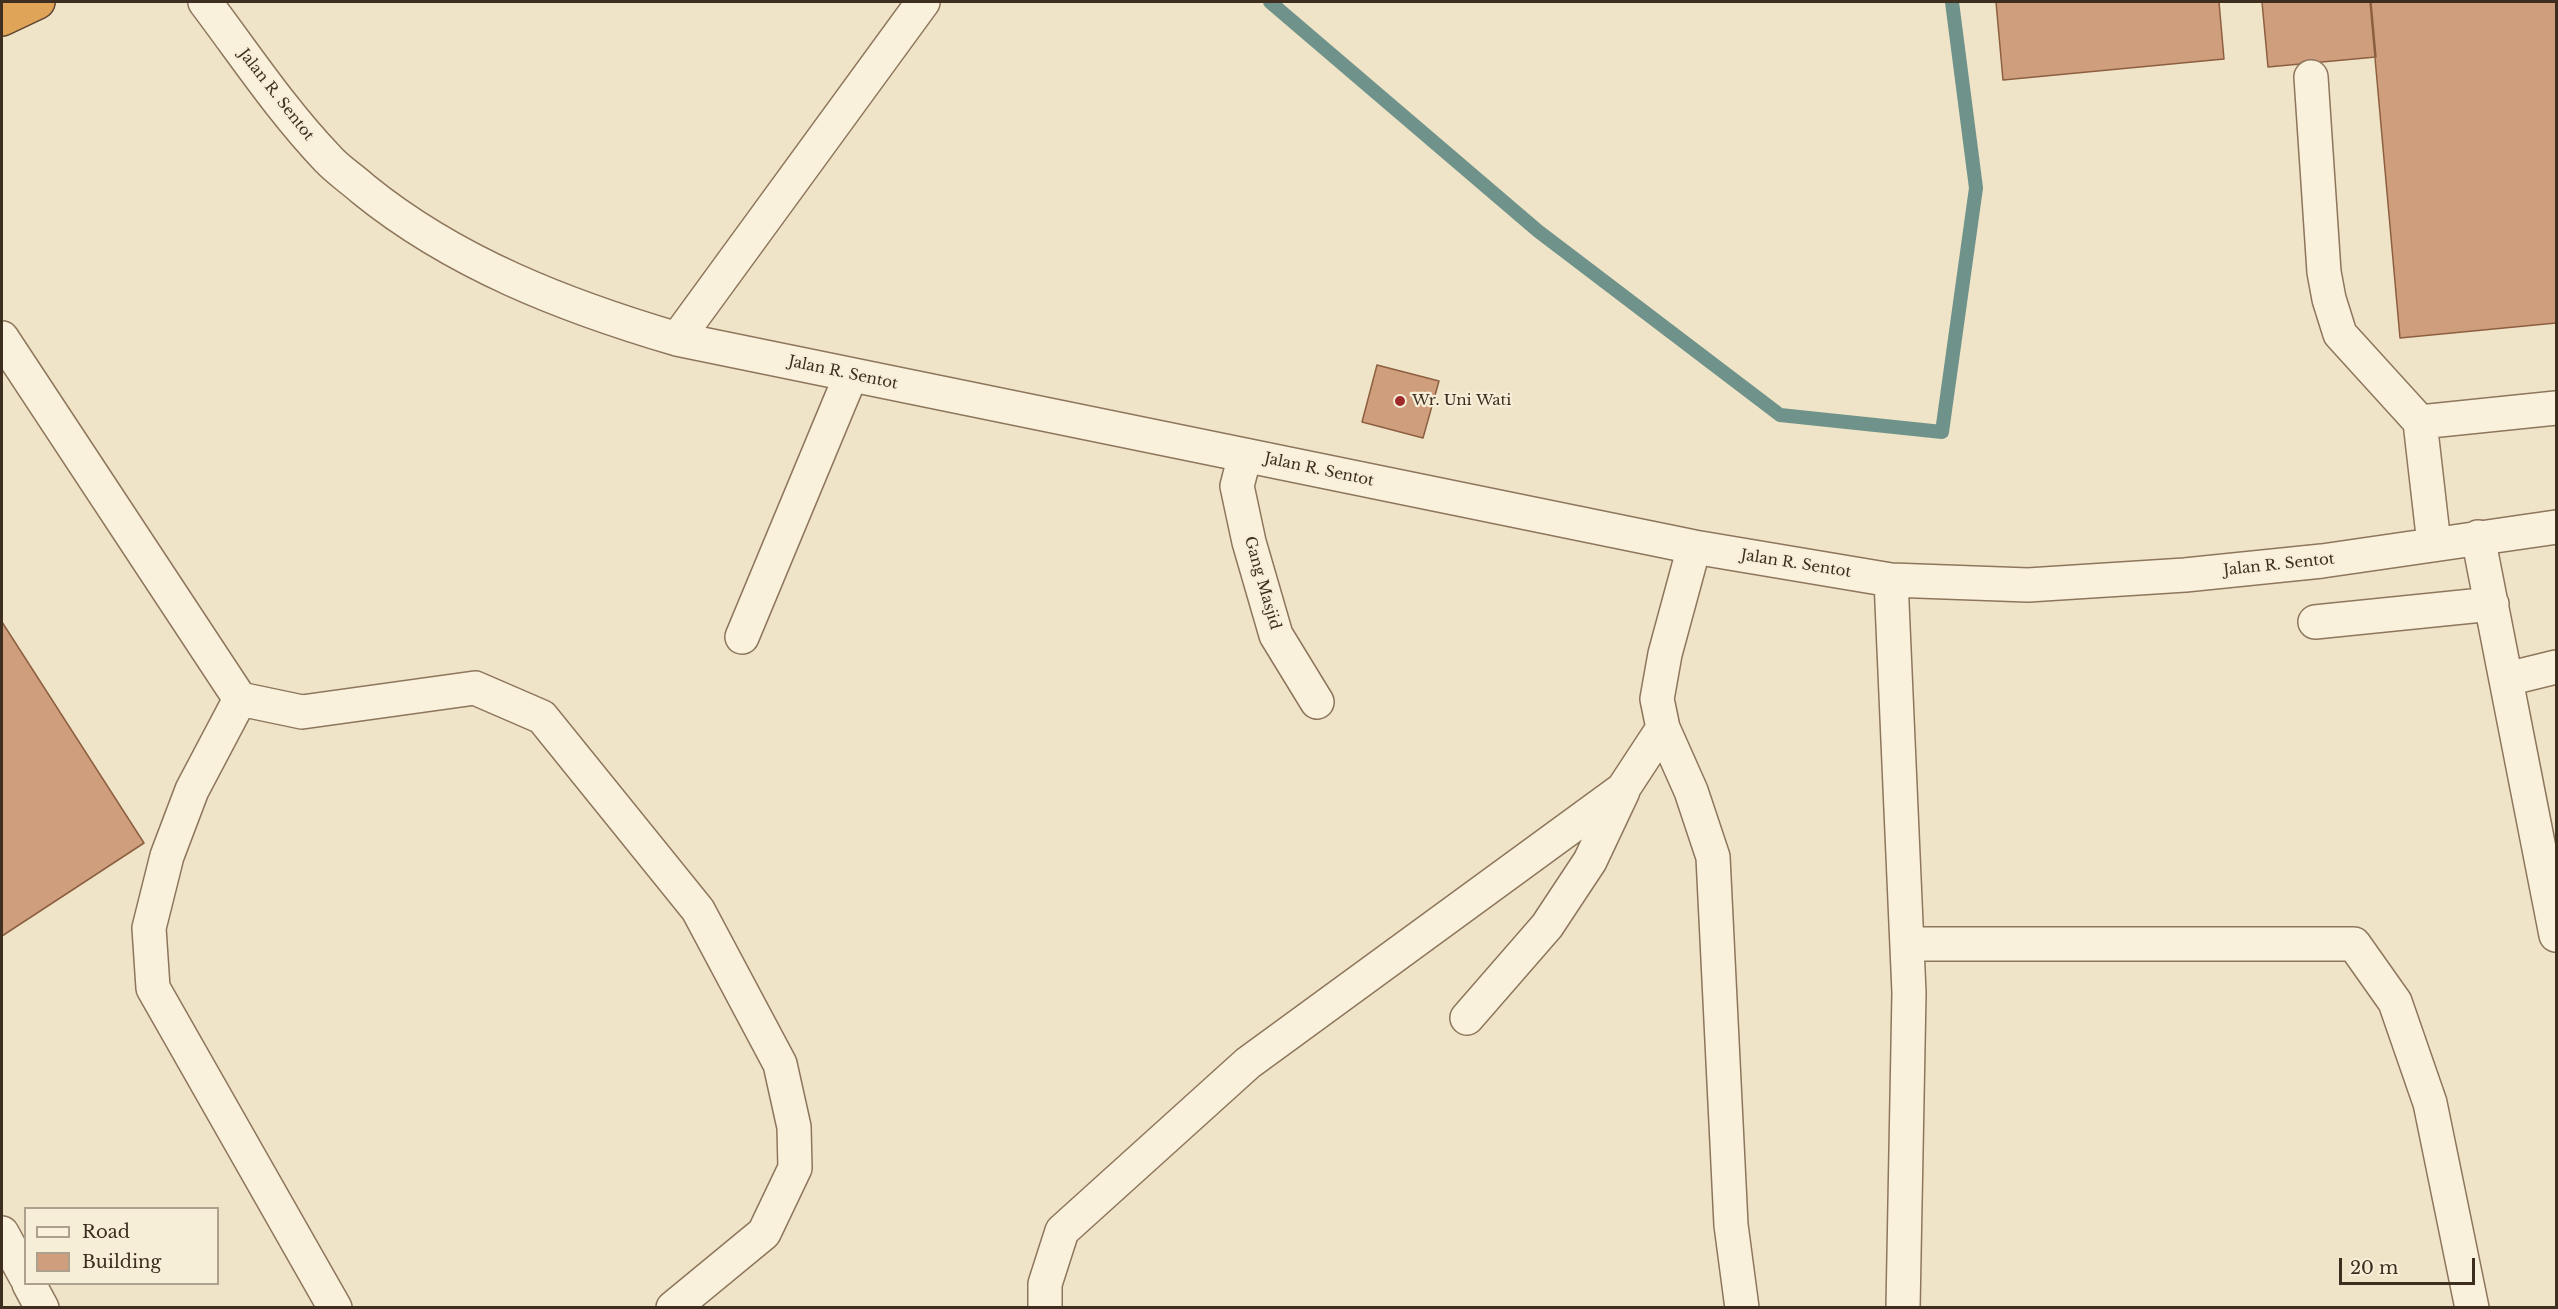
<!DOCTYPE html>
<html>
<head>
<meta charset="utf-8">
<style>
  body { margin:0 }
  #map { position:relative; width:2558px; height:1309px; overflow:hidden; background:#f0e4c8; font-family:"Libre Baskerville",serif }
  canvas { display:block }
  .frame { position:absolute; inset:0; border:3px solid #3d2e20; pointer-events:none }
  .legend { position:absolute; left:24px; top:1207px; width:195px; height:78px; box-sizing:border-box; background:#f7eed8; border:2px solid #ada18e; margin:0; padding:8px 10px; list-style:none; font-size:18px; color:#3d2e20 }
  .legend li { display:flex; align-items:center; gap:12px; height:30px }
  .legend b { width:30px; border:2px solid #ada18e }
  .scale { position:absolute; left:2339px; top:1258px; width:136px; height:27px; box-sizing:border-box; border:3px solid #3d2e20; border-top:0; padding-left:8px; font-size:18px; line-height:21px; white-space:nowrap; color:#3d2e20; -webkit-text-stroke:4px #f7eed8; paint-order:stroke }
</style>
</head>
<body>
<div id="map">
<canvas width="2558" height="1309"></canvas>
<div class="frame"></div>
<ul class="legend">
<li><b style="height:8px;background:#faf1dc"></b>Road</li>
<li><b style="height:16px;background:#cf9f7d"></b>Building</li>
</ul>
<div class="scale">20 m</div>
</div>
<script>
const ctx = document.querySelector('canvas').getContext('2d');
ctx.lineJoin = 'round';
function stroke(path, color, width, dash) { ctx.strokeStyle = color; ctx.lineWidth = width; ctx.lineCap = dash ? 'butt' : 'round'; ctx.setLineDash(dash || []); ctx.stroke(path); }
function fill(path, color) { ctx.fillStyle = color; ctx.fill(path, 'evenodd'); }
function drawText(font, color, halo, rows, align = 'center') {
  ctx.font = font + ' "Libre Baskerville",serif'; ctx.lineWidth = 4.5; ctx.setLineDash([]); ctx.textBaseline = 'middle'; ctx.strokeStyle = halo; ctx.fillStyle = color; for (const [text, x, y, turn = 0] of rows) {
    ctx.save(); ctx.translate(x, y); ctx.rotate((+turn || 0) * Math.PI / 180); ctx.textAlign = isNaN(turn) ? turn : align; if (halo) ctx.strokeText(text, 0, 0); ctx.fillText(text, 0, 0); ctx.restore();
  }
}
stroke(new Path2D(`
  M1270 2 1538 231 1780 415 1942 432 1976 188 1952 2`), '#6f938a', 14);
const building = new Path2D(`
  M1996 2H2219L2224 59 2003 80Z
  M2262 2H2371L2376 57 2268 67Z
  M2370 2H2556V323L2400 338Z
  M1377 365 1439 381 1423 438 1362 422Z
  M2 622 144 843 2 936Z`);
fill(building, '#cf9f7d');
stroke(building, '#8d5f41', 1.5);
const minor = new Path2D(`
  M205 2C245 55 282 111 328 159 338 170 352 179 363 189 454 263 565 306 677 339L1694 547 1891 580 2028 585 2185 575 2322 561 2556 527
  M2311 77 2324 272 2329 299 2340 334 2420 422 2434 544
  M2 338 240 699 302 712 475 688 542 717 698 910 780 1064 794 1127 795 1168 764 1233 673 1308
  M677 339 923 2
  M2420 422 2556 408
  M1245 455 1237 486 1249 542 1276 635 1317 702
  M2478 537 2556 935
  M1694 547 1665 654 1657 699 1663 728 1691 791 1713 857 1731 1225 1742 1308
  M1891 580 1909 993 1903 1308
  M2315 622 2492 604
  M742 637 851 375
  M2507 679 2556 667
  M240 699 192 790 167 856 149 928 153 988 335 1308
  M1907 944H2354L2395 1002 2430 1103 2472 1308
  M1467 1018 1547 926 1590 861 1623 791
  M2 1233 26 1277
  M29 1284 42 1308
  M1045 1308V1284L1062 1231 1248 1063 1623 789 1663 728`);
const highway = new Path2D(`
  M2 19 38 2`);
stroke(minor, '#8d765c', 36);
stroke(highway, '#5b4430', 36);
stroke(minor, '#faf1dc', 33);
stroke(highway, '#e0a458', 33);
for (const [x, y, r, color] of [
  [1400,401,6,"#9e2a2b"]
]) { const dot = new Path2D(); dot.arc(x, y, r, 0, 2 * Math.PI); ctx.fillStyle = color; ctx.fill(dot); stroke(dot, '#f7eed8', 2); }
drawText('15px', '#3d2e20', '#f7eed8', [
  ["Jalan R. Sentot",276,95,52],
  ["Jalan R. Sentot",843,373,12],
  ["Jalan R. Sentot",1319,470,12],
  ["Jalan R. Sentot",1796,564,9],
  ["Jalan R. Sentot",2279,565,-6],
  ["Gang Masjid",1262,583,74]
]);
drawText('15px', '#3d2e20', '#f7eed8', [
  ["Wr. Uni Wati",1412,401]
], 'left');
</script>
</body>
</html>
